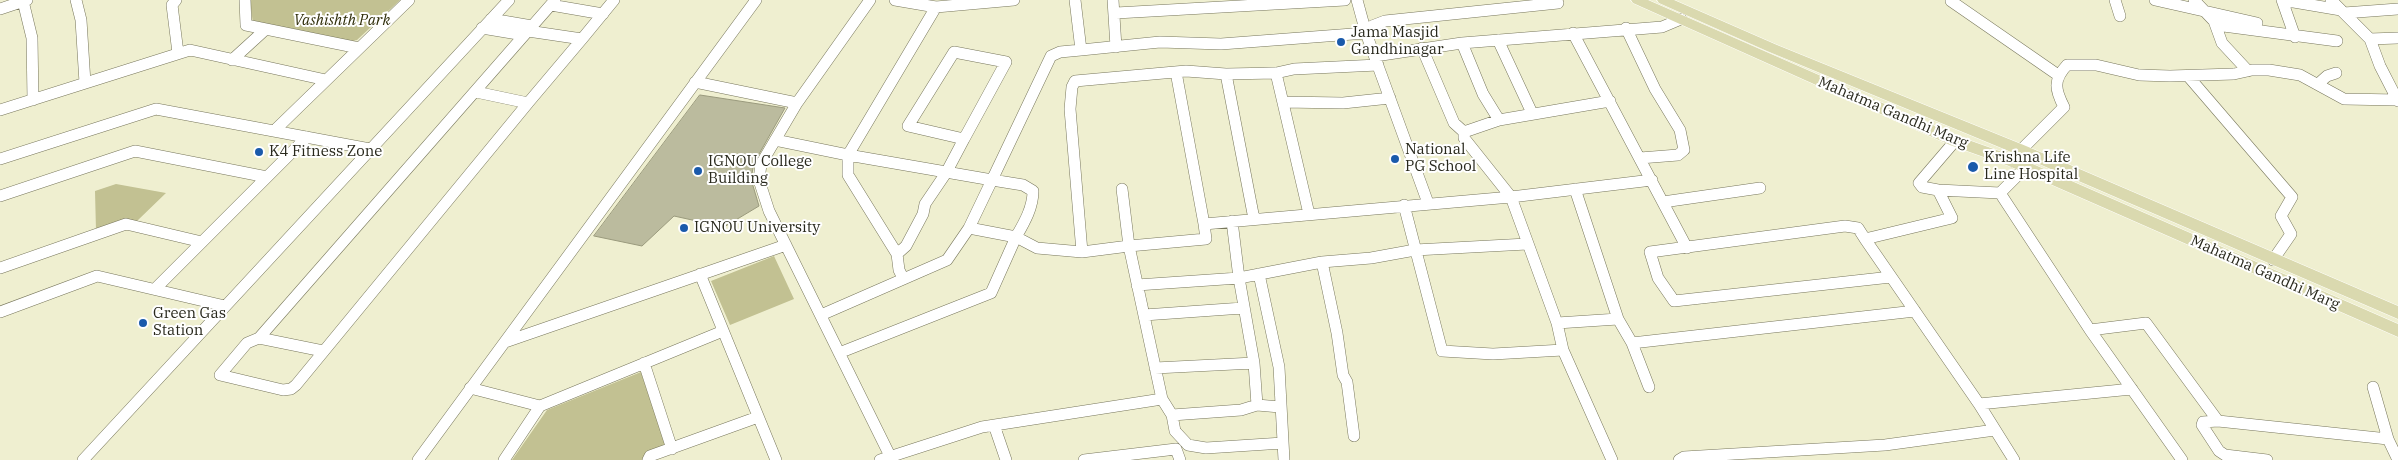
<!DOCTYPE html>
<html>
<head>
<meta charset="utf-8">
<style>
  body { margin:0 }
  canvas { display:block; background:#efefd0 }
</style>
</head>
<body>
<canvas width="2398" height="460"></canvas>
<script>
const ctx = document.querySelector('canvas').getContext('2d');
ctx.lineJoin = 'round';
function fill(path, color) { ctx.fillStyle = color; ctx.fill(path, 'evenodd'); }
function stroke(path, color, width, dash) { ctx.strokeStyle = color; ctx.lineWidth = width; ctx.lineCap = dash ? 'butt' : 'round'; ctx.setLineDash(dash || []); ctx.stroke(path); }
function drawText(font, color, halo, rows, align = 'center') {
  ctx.font = font + ' "IBM Plex Serif",serif'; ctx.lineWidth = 4; ctx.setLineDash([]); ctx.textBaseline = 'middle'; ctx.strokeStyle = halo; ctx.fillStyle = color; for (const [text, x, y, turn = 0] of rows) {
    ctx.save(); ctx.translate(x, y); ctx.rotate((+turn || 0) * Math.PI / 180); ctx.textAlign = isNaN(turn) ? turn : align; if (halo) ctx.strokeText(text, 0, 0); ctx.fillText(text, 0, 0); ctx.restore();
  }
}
fill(new Path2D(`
  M250 0H400L357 40 345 43 253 24Z
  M116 184 166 193 137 221 96 231 95 191Z
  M774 256 794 299 730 325 711 281Z
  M641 372 666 447 643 460H512L547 410Z`), '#c2c192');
const building = new Path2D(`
  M700 95 785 108 754 163 751 179 759 206 724 227 674 216 642 246 594 236Z`);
fill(building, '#bbbb9e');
stroke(building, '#9a9a7d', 1);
const minor = new Path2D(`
  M76 0 81 20 85 83
  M176 0 172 5 178 53
  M245 0 246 25 359 48
  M870 0 797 103 761 164 759 180 769 211 892 460
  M895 0 936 7
  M1113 0 1116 47
  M1357 0 1366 33 1428 203
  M1953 0 1951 1 2058 75
  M2115 0 2120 16
  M2155 0 2257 23
  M2194 0 2214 21 2222 43 2248 71
  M2282 0 2341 10
  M2282 0 2295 37
  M2331 0 2370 39 2380 66 2398 101
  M23 1 32 38 33 100
  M551 5 603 14
  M0 9 27 0
  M1116 13 1345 0
  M2344 13 2398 9
  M491 19 532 26
  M2216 25 2337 41
  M482 28 524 35
  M1626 28 1655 89 1680 130 1684 150 1678 155 1640 158
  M528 31 582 39 528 103
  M1573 33 1687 248
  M582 39 614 0
  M2370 39 2398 38
  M1498 40 1532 113
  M1462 43 1483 94 1499 120
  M1422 48 1454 123 1464 132V138L1511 197 1557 323 1563 350 1612 460
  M1081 50 1160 42 1221 44 1366 33 1372 26 1385 21 1558 3
  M954 52 1006 62 964 139 908 126Z
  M1375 56 1462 43 1662 27 1681 19
  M232 60 266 29
  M1176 72 1204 224
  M1276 73 1309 214
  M1226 74 1254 219
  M2188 76 2292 197 2281 216 2291 234 2273 260
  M695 82 797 103
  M2318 84 2327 76 2336 73
  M476 92 528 103 296 385 291 389 283 390 220 375 247 343 259 338 555 0
  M1283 102 1343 103 1390 98
  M0 110 190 50 326 80
  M274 131 409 0
  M1464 132 1499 120 1610 101
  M775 140 848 155V175L897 254 899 270 903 278
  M1955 141 1919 183 1922 187 1938 190 2000 193 2090 330 2182 460
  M0 159 156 109 370 149
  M2014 162 2021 150 2064 107C2055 90 2053 80 2067 65H2096L2139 75 2170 76 2234 74 2252 70H2269L2300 75 2344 99 2397 100
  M992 180 1023 185 1033 191C1033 208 1024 223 1016 237L969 228Z
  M992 180 848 155 936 7 1014 0
  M992 180 1051 56 1060 52 1081 50 1075 0
  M1122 189 1129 246 1206 239 1204 224 1511 197 1652 180
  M1575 189 1618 319 1632 343 1649 387
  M2000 193 2025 168
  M0 196 135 151 267 177
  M1663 202 1760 188
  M1404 205 1442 351 1493 354 1563 350
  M1865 239 1979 404 2014 460
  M1082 252 1070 109 1072 87 1075 81 1186 71 1226 74 1276 73 1294 69 1378 65
  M897 254 906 246 923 214 925 204 946 173 964 139
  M1322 262 1337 333 1343 375 1347 382 1354 436
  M0 268 126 224 202 242
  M700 274 776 460
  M1259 274 1279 367 1284 460
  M1891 277 1674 301 1658 278 1650 252 1845 226 1858 228 1865 239 1952 218 1938 190
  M1137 285 1239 278 1232 221
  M155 289 307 137
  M0 312 97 276 225 306
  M821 315 947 260 969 228
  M1144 315 1243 308
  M1557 323 1618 319
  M2090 330 2146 323 2218 421 2388 439
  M259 338 323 351
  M505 342 786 245
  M1632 343 1915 311
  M839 353 991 293 1016 237 1037 248 1082 252 1129 246 1162 399 982 427 880 460
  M644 363 672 449
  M1155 368 1254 363
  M2373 387 2388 439 2398 460
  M470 388 540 406
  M1162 399 1172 415 1175 431 1188 445 1206 448 1283 443
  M1979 404 2132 389
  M1257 405 1254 363 1239 278 1322 262 1371 258 1415 250 1527 244
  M1172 415 1241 410 1257 405 1280 407
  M2218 421 2203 422 2202 425 2219 451 2225 455 2267 460
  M994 425 1006 460
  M83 460 509 0
  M418 460 756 0
  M504 460 540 406 723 331
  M648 460 650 456 758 417
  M1084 460 1176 449 1180 460
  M1679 460 1684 457 1885 445 1995 430`);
const major = new Path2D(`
  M1631 0H1648L1960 137 2019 158 2398 324V337L2009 166 1950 145 1633 3Z
  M1657 0H1674L1777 45 2026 146 2398 306V319L2016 154 1767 51 1659 3Z`);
stroke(minor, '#78775c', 12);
stroke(major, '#fff', 1);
stroke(minor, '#fff', 11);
fill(major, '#dad9af');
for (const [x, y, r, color] of [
  [1341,42,5,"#1a5aab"],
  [259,152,5,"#1a5aab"],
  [1395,159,5,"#1a5aab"],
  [1973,167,6,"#1a5aab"],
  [698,171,5,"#1a5aab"],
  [684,228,5,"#1a5aab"],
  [143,323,5,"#1a5aab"]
]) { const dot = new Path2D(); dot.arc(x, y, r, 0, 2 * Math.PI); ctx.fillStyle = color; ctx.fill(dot); stroke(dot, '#fff', 2); }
drawText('italic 15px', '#2e2c08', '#fff', [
  ["Vashishth Park",342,21]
]);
drawText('15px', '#28281c', '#fff', [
  ["Jama Masjid",1351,33],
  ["Gandhinagar",1351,50],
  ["National",1405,150],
  ["PG School",1405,167],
  ["K4 Fitness Zone",269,152],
  ["Krishna Life",1984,158],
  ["Line Hospital",1984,175],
  ["IGNOU College",708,162],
  ["Building",708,179],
  ["IGNOU University",694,228],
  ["Green Gas",153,314],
  ["Station",153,331]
], 'left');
drawText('15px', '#28281c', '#fff', [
  ["Mahatma Gandhi Marg",1893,113,23],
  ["Mahatma Gandhi Marg",2265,273,24]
]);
</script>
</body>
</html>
